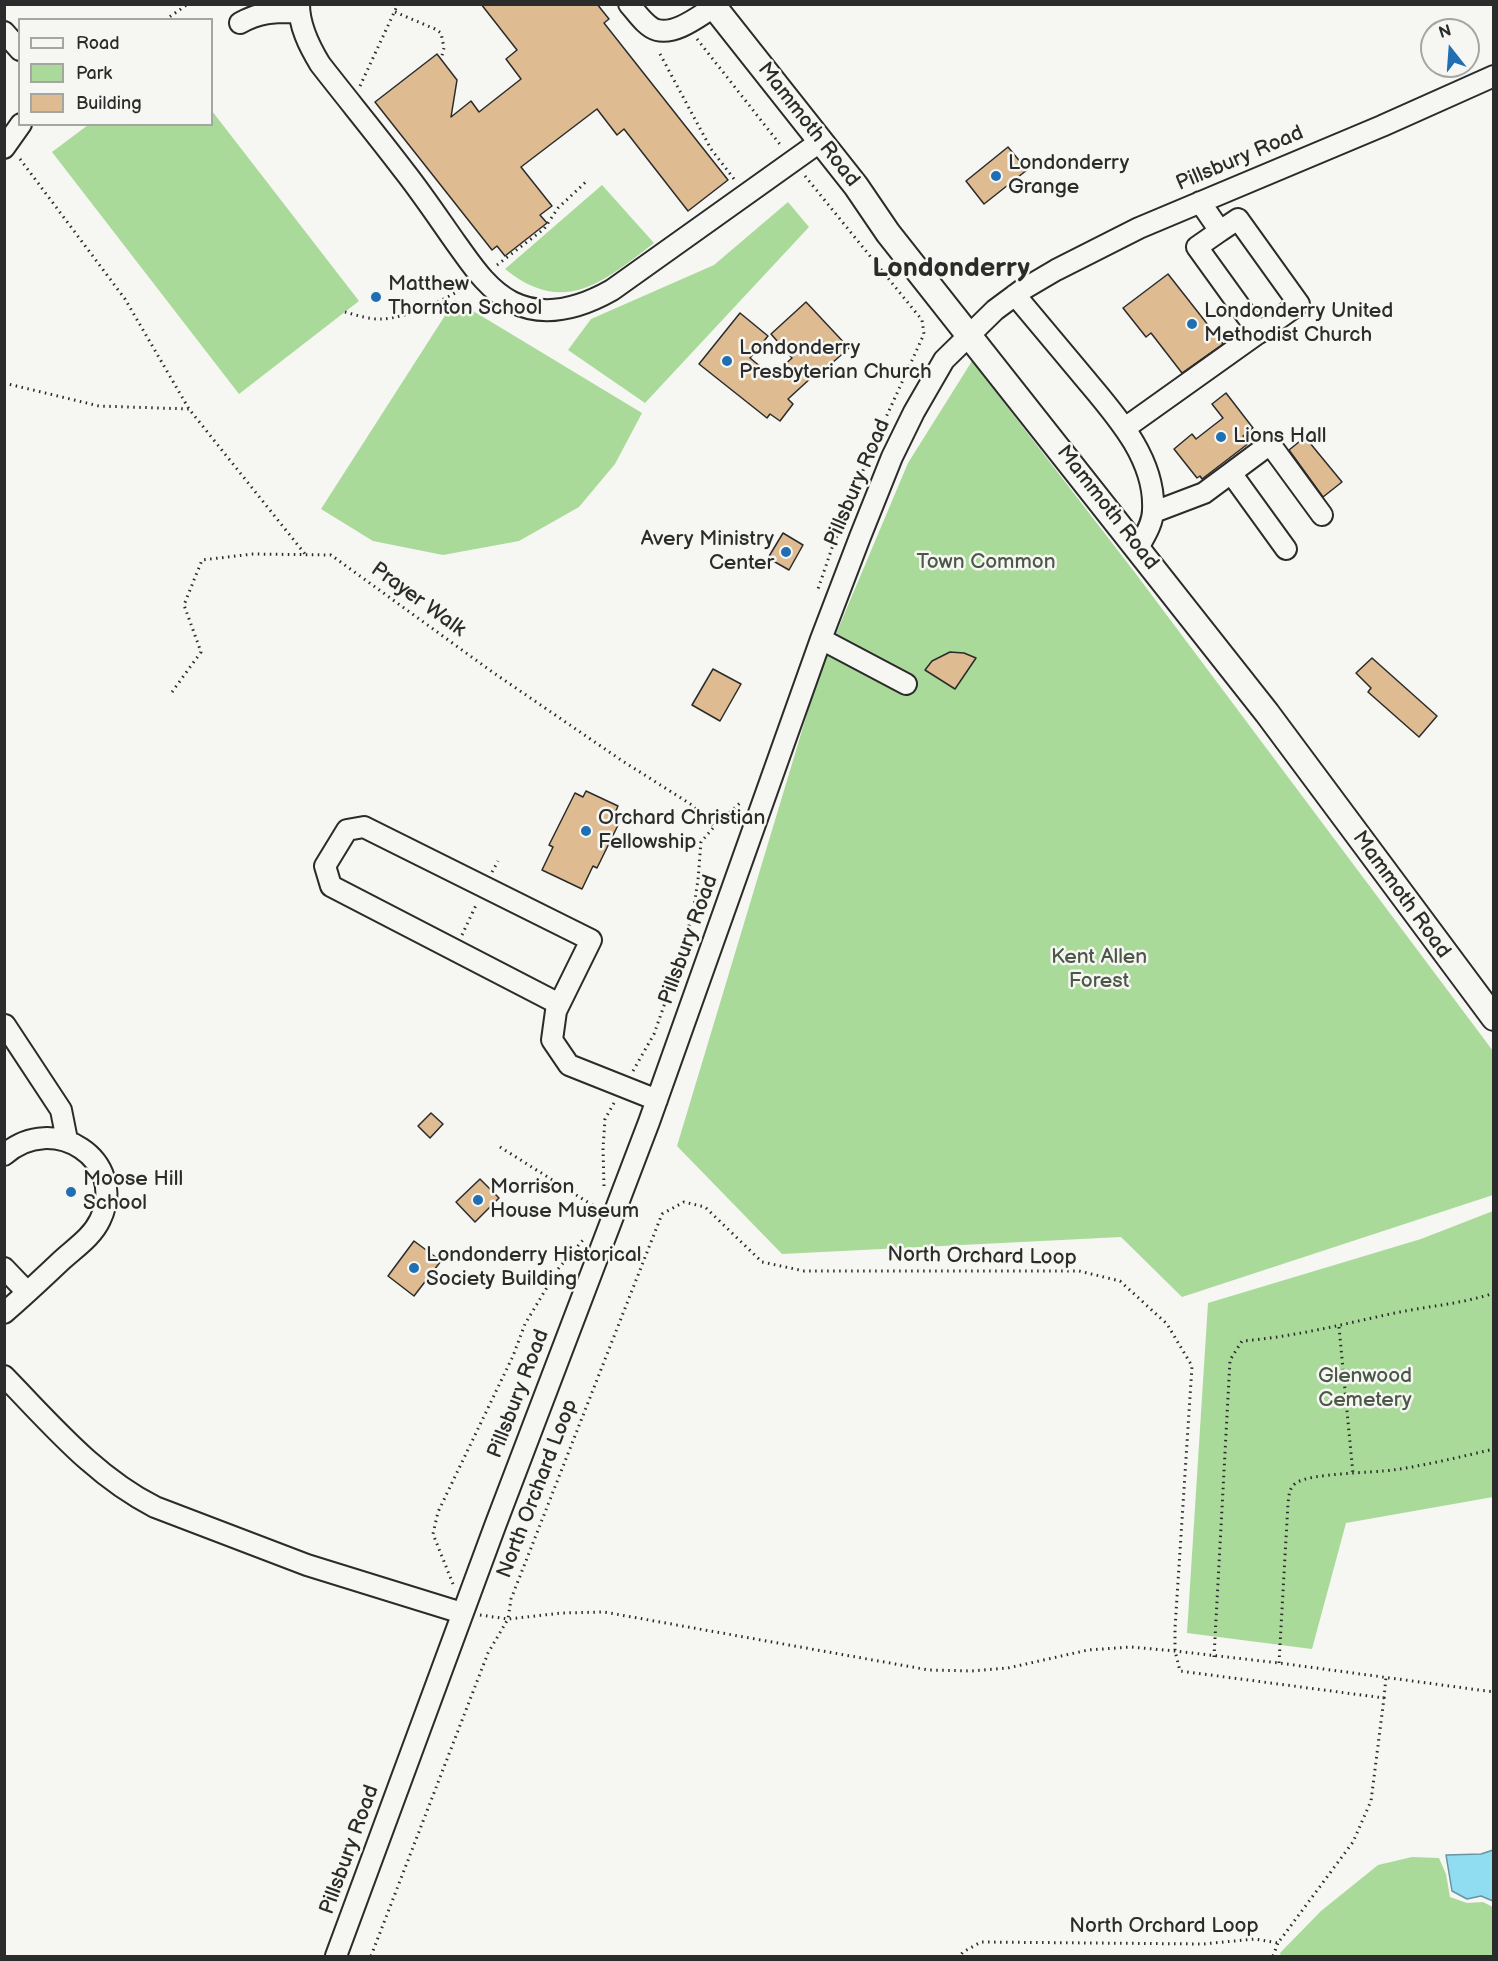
<!DOCTYPE html>
<html>
<head>
<meta charset="utf-8">
<style>
  body { margin:0 }
  #map { position:relative; width:1498px; height:1961px; overflow:hidden; background:#f6f6f2; font-family:"Balsamiq Sans",sans-serif }
  canvas { display:block }
  .frame { position:absolute; inset:0; border:6px solid #2b2b2b; pointer-events:none }
  .legend { position:absolute; left:18px; top:18px; width:195px; height:108px; box-sizing:border-box; background:#f6f6f2; border:2px solid #a5a5a2; margin:0; padding:8px 10px; list-style:none; font-size:18px; color:#2b2b2b }
  .legend li { display:flex; align-items:center; gap:12px; height:30px }
  .legend b { width:30px; border:2px solid #a5a5a2 }
  .north { position:absolute; left:1420px; top:18px; width:60px; height:60px; box-sizing:border-box; background:#f6f6f2; border:2px solid #a5a5a2; border-radius:50%; rotate:343deg; font-size:16px; font-weight:700; line-height:24px; text-align:center; color:#2b2b2b }
  .north::after { content:''; display:block; margin:auto; width:21px; height:27px; background:#1f6fb2; clip-path:polygon(50% 0,100% 100%,50% 72%,0 100%) }
</style>
</head>
<body>
<div id="map">
<canvas width="1498" height="1961"></canvas>
<div class="frame"></div>
<ul class="legend">
<li><b style="height:8px;background:#f6f6f2"></b>Road</li>
<li><b style="height:16px;background:#aada9a"></b>Park</li>
<li><b style="height:16px;background:#debb90"></b>Building</li>
</ul>
<div class="north">N</div>
</div>
<script>
const ctx = document.querySelector('canvas').getContext('2d');
ctx.lineJoin = 'round';
function fill(path, color) { ctx.fillStyle = color; ctx.fill(path, 'evenodd'); }
function stroke(path, color, width, dash) { ctx.strokeStyle = color; ctx.lineWidth = width; ctx.lineCap = dash ? 'butt' : 'round'; ctx.setLineDash(dash || []); ctx.stroke(path); }
function drawText(font, color, halo, rows, align = 'center') {
  ctx.font = font + ' "Balsamiq Sans",sans-serif'; ctx.lineWidth = 5; ctx.setLineDash([]); ctx.textBaseline = 'middle'; ctx.strokeStyle = halo; ctx.fillStyle = color; for (const [text, x, y, turn = 0] of rows) {
    ctx.save(); ctx.translate(x, y); ctx.rotate((+turn || 0) * Math.PI / 180); ctx.textAlign = isNaN(turn) ? turn : align; if (halo) ctx.strokeText(text, 0, 0); ctx.fillText(text, 0, 0); ctx.restore();
  }
}
fill(new Path2D(`
  M212 111 359 301 239 394 52 152 88 125 212 124Z
  M602 185 654 243C603 282 564 317 505 269Z
  M788 202 809 227 645 403 568 350 591 319 714 265Z
  M455 300 642 413 615 464 579 507 519 541 443 555 373 541 321 509Z
  M972 361 1136 574 1493 1051V1195L1182 1297 1121 1237 782 1254 677 1146 819 674 908 463Z
  M1493 1211V1497L1346 1523 1312 1649 1187 1633 1208 1303 1421 1239Z
  M1412 1857 1439 1858 1446 1874 1450 1897 1467 1903 1483 1902 1493 1907V1956H1281L1280 1953 1321 1911 1378 1865Z`), '#aada9a');
const water = new Path2D(`
  M1493 1850V1901L1481 1896 1467 1899 1452 1891 1446 1855 1481 1854Z`);
fill(water, '#90dcf0');
stroke(water, '#6895a1', 1.5);
const building = new Path2D(`
  M481 4H597L609 19 604 23 728 180 688 211 624 129 617 135 597 109 521 167 552 206 540 215 547 223 505 256 497 246 492 250 375 102 437 54 457 80 451 117 471 101 479 112 521 79 506 59 517 50Z
  M1008 147 1027 170 984 204 966 181Z
  M1168 274 1223 344 1182 373 1151 333 1146 337 1123 308Z
  M806 302 849 348 814 379 812 377 788 399 793 404 780 421 770 414 767 418 699 364 740 313 768 336 750 358 772 376 792 358 771 334Z
  M1226 393 1253 428 1243 436 1249 443 1202 479 1200 476 1197 478 1174 449 1192 434 1196 439 1223 418 1212 404Z
  M1305 437 1342 482 1323 497 1289 450Z
  M783 533 803 545 789 570 768 558Z
  M950 652 964 653 976 658 955 689 925 670 932 661Z
  M1372 658 1437 716 1419 737 1368 692 1371 688 1356 673Z
  M713 669 741 684 720 721 692 705Z
  M586 791 618 806 615 813 622 817 597 868 593 866 582 889 542 870 553 847 549 845 575 793 583 797Z
  M431 1113 443 1124 430 1138 418 1126Z
  M480 1179 499 1198 475 1222 456 1202Z
  M414 1241 441 1261 414 1296 388 1276Z`);
fill(building, '#debb90');
stroke(building, '#2b2b2b', 1.5);
const minor = new Path2D(`
  M299 4C299 26 309 46 320 64 348 100 377 135 405 172 423 195 439 219 456 243 472 265 487 289 512 302 546 319 582 307 612 290L821 141
  M629 4C637 13 646 27 657 30 676 35 699 16 714 7
  M240 23C261 11 276 12 299 12
  M4 32 20 50
  M4 148 21 124
  M1220 231 1197 247 1259 333
  M1015 295C1036 320 1056 344 1077 369 1109 408 1156 455 1153 510 1153 524 1144 537 1138 548
  M1125 428 1299 304 1238 219 1220 231 1200 202
  M1231 473 1270 444 1322 515
  M1154 512 1204 493 1231 473 1286 549
  M821 639 906 684
  M559 1004 331 886 325 866 347 830 364 827 591 940 556 1011 552 1040 569 1065 657 1100
  M5 1025 61 1110 67 1140
  M4 1155C53 1111 129 1160 100 1220 92 1237 75 1248 62 1260 43 1278 24 1296 4 1313
  M4 1268 27 1292
  M4 1376C51 1424 94 1476 155 1507L307 1565 462 1613
  M336 1956 495 1526 649 1122 821 639 860 537 892 457 914 412 944 360 995 310 1022 290 1056 270 1139 228 1382 126 1494 76`);
const major = new Path2D(`
  M712 4 856 186 888 233 1267 713 1494 1018`);
stroke(minor, '#2b2b2b', 24);
stroke(major, '#2b2b2b', 28);
stroke(new Path2D(`
  M395 12 435 29 441 33 444 48 441 59
  M165 20 188 4
  M697 39 782 147
  M660 54 711 149 734 179
  M360 86 398 4
  M20 159 125 299 189 409 305 554
  M805 176 922 320 924 334 872 448 832 548 818 589
  M497 265 544 229 558 208 588 180
  M345 312C356 315 371 320 382 319 408 318 446 299 467 286
  M4 383 99 406 189 409
  M172 692 201 652 184 605 202 560 253 554 331 555 491 671 621 760 692 805 714 827
  M492 872 498 861
  M462 935 477 903
  M633 1071 654 1034 672 983 693 912 698 880 701 842 714 827 742 801
  M500 1147 597 1208
  M604 1186 603 1149 605 1119 614 1103
  M1339 1327 1353 1474
  M453 1584 433 1534 438 1512 513 1356 525 1324 558 1269 583 1240
  M480 1615 508 1619 562 1613 604 1612 929 1670 972 1671 1008 1668 1088 1650 1131 1647 1175 1651 1279 1663 1494 1692
  M1214 1657 1230 1360 1242 1341C1294 1337 1343 1324 1395 1313 1428 1306 1462 1304 1494 1293
  M1279 1663 1288 1503C1289 1495 1289 1488 1296 1483 1310 1473 1372 1473 1393 1470 1427 1465 1460 1457 1494 1449
  M1384 1698 1386 1677
  M371 1956 488 1653 508 1619 511 1599 662 1214 684 1202 705 1207 762 1262 804 1271H1079L1120 1281 1167 1324 1192 1366 1175 1628V1651L1180 1671 1384 1698 1371 1801 1353 1842 1278 1943 1255 1939 1203 1944 981 1942 963 1952 960 1956
  M1273 1956 1278 1943`), '#2b2b2b', 3, [1.5, 4.5]);
stroke(minor, '#f6f6f2', 20);
stroke(major, '#f6f6f2', 24);
for (const [x, y, r, color] of [
  [996,176,6,"#1f6fb2"],
  [376,297,6,"#1f6fb2"],
  [1192,324,6,"#1f6fb2"],
  [727,361,6,"#1f6fb2"],
  [1221,437,6,"#1f6fb2"],
  [786,552,6,"#1f6fb2"],
  [586,831,6,"#1f6fb2"],
  [71,1192,6,"#1f6fb2"],
  [478,1200,6,"#1f6fb2"],
  [414,1268,6,"#1f6fb2"]
]) { const dot = new Path2D(); dot.arc(x, y, r, 0, 2 * Math.PI); ctx.fillStyle = color; ctx.fill(dot); stroke(dot, '#f6f6f2', 2); }
drawText('21px', '#2b2b2b', '#f6f6f2', [
  ["Mammoth Road",808,125,52],
  ["Pillsbury Road",1240,159,-23],
  ["Pillsbury Road",858,483,-67],
  ["Mammoth Road",1107,508,52],
  ["Prayer Walk",418,600,36],
  ["Mammoth Road",1401,895,54],
  ["Pillsbury Road",689,940,-70],
  ["North Orchard Loop",982,1257,1],
  ["Pillsbury Road",519,1394,-69],
  ["North Orchard Loop",538,1489,-69],
  ["Pillsbury Road",350,1850,-70],
  ["North Orchard Loop",1164,1927]
]);
drawText('21px', '#2b2b2b', '#f6f6f2', [
  ["Londonderry",1008,164],
  ["Grange",1008,188],
  ["Matthew",388,285],
  ["Thornton School",388,309],
  ["Londonderry United",1204,312],
  ["Methodist Church",1204,336],
  ["Londonderry",739,349],
  ["Presbyterian Church",739,373],
  ["Lions Hall",1233,437],
  ["Avery Ministry",774,540,"right"],
  ["Center",774,564,"right"],
  ["Orchard Christian",598,819],
  ["Fellowship",598,843],
  ["Moose Hill",83,1180],
  ["School",83,1204],
  ["Morrison",490,1188],
  ["House Museum",490,1212],
  ["Londonderry Historical",426,1256],
  ["Society Building",426,1280]
], 'left');
drawText('21px', '#4b5747', '#f6f6f2', [
  ["Town Common",986,563],
  ["Kent Allen",1099,958],
  ["Forest",1099,982],
  ["Glenwood",1365,1377],
  ["Cemetery",1365,1401]
]);
drawText('bold 27px', '#2b2b2b', '#f6f6f2', [
  ["Londonderry",951,269]
]);
</script>
</body>
</html>
